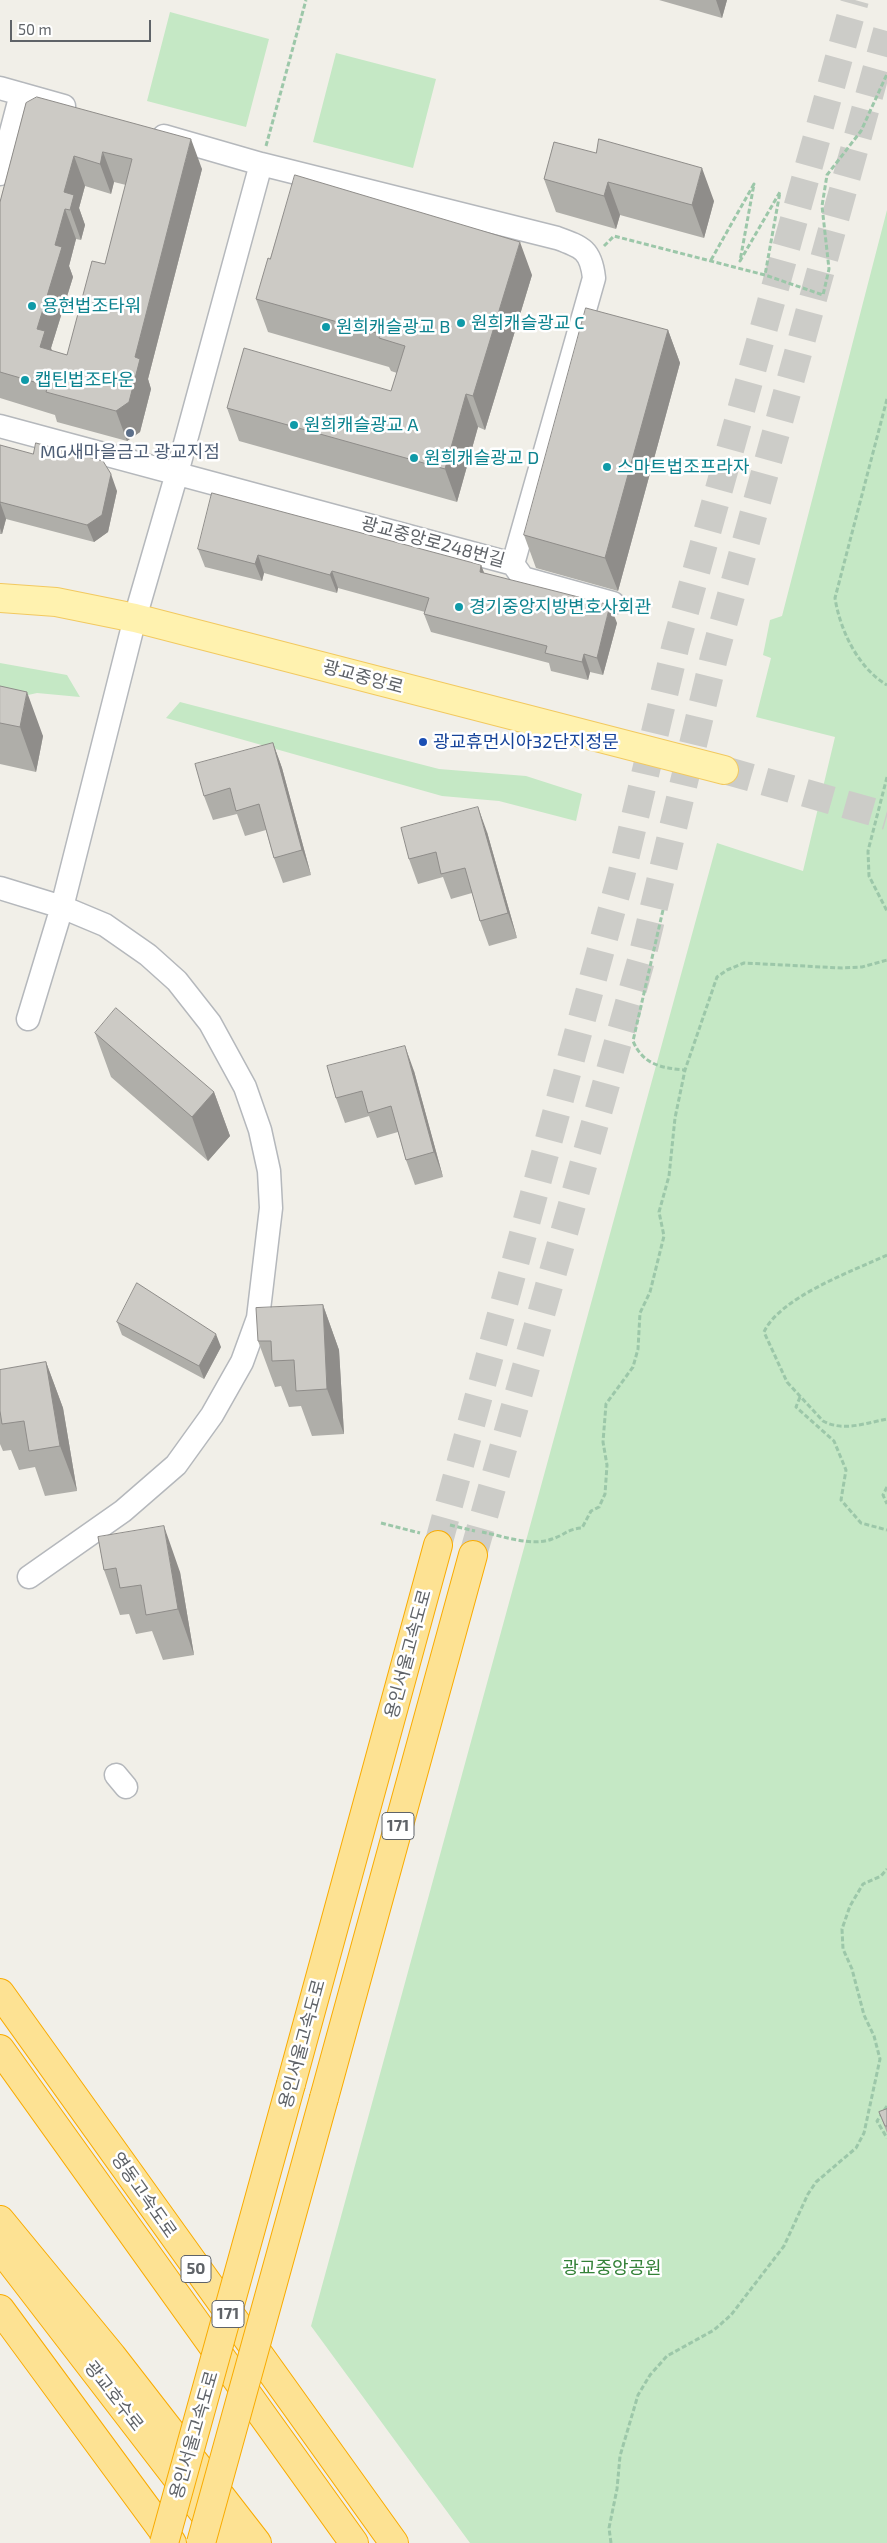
<!DOCTYPE html>
<html>
<head>
<meta charset="utf-8">
<style>
  body { margin:0 }
  #map { position:relative; width:887px; height:2543px; overflow:hidden; background:#f1efe8; font-family:"Exo 2",sans-serif }
  canvas { display:block }
  .scale { position:absolute; left:10px; top:20px; width:141px; height:22px; box-sizing:border-box; border:2px solid #5f6368; border-top:0; padding-left:6px; font-size:15px; line-height:18px; white-space:nowrap; color:#5f6368; -webkit-text-stroke:4px #fff; paint-order:stroke }
</style>
</head>
<body>
<div id="map">
<canvas width="887" height="2543"></canvas>
<div class="scale">50 m</div>
</div>
<script>
const ctx = document.querySelector('canvas').getContext('2d');
ctx.lineJoin = 'round';
function fill(path, color) { ctx.fillStyle = color; ctx.fill(path, 'evenodd'); }
function stroke(path, color, width, dash) { ctx.strokeStyle = color; ctx.lineWidth = width; ctx.lineCap = dash ? 'butt' : 'round'; ctx.setLineDash(dash || []); ctx.stroke(path); }
function drawText(font, color, halo, rows, align = 'center') {
  ctx.font = font + ' "Exo 2","Noto Sans KR",sans-serif'; ctx.lineWidth = 5; ctx.setLineDash([]); ctx.textBaseline = 'middle'; ctx.strokeStyle = halo; ctx.fillStyle = color; for (const [text, x, y, turn = 0] of rows) {
    ctx.save(); ctx.translate(x, y); ctx.rotate((+turn || 0) * Math.PI / 180); ctx.textAlign = isNaN(turn) ? turn : align; if (halo) ctx.strokeText(text, 0, 0); ctx.fillText(text, 0, 0); ctx.restore();
  }
}
fill(new Path2D(`
  M170 12 269 39 246 127 147 101Z
  M336 53 436 79 413 168 313 142Z
  M887 210V2543H470L311 2326 717 843 803 871 835 737 756 717 771 658 763 655 770 620 782 616Z
  M0 663 67 675 80 697 37 693 19 697 0 695Z
  M180 702 439 769 526 776 582 794 576 821 499 801 442 796 166 718Z`), '#c5e8c5');
stroke(new Path2D(`
  M724 770 887 816`), '#ccccc8', 28, [28, 14]);
stroke(new Path2D(`
  M438 1545 621 876 676 644 855 0
  M473 1555 642 957 714 657 887 31`), '#ccccc8', 28, [28, 14]);
const minor = new Path2D(`
  M0 88 64 106
  M164 136 261 164 557 238C582 247 591 250 594 278L513 564
  M0 174 21 94
  M0 426 513 564
  M513 564 523 578 613 603
  M0 888 62 907 105 925 148 955 177 981 210 1023 245 1087 260 1130 269 1171 271 1208 258 1318 242 1362 212 1415 176 1465 123 1511 29 1577
  M28 1019 62 907 135 618 177 473 261 164
  M116 1775 126 1787`);
const major = new Path2D(`
  M0 598 56 602 135 618 724 770`);
const highway = new Path2D(`
  M0 1993 394 2543
  M0 2049 354 2543
  M291 2084 438 1545
  M324 2098 473 1555
  M0 2220 112 2356 257 2543
  M0 2248 227 2543
  M0 2309 172 2543`);
stroke(minor, '#b5b8bc', 25);
stroke(major, '#f2c960', 30);
stroke(highway, '#f9ab00', 30);
stroke(new Path2D(`
  M266 146 306 0
  M604 246 614 236 765 275 823 295 829 269 822 206 827 175 861 131 887 74
  M711 260 754 184 740 261 780 192 765 275
  M887 399 835 598C840 630 858 668 887 685
  M887 777 868 851 869 876 887 911
  M663 910 633 1041C643 1065 662 1068 685 1070
  M887 1255C853 1271 780 1297 764 1332L787 1382 823 1421C843 1432 866 1423 887 1419
  M800 1397 796 1407 834 1441 846 1470 841 1500 861 1523 887 1530
  M887 1487 883 1495 887 1504
  M381 1523 420 1533
  M450 1525 475 1531
  M482 1532C503 1536 532 1547 552 1539 565 1535 567 1529 582 1528L591 1511 599 1507 605 1494 607 1465 603 1442 606 1404 633 1367 638 1349 640 1313 650 1292 664 1236 659 1212 669 1176 675 1118 685 1070 717 977 727 970 744 963 842 968 862 967 887 960
  M887 2106 877 2121 887 2138
  M611 2543 609 2528 617 2489 620 2456 638 2395 650 2375 667 2356 714 2330 731 2315 784 2246 808 2194 816 2182 856 2148 864 2133 880 2059 874 2036 864 2015 852 1969 843 1949 842 1929 850 1906 863 1884 881 1876 887 1869`), '#9cc7a9', 3, [5, 2.5]);
stroke(minor, '#fff', 22);
stroke(major, '#fff2af', 28);
stroke(highway, '#fde293', 28);
const highwayBridge = new Path2D(`
  M164 2543 291 2084
  M201 2543 324 2098`);
stroke(highwayBridge, '#f9ab00', 30, []);
stroke(highwayBridge, '#fde293', 28);
fill(new Path2D(`
  M659 0H727L722 18Z
  M26 103 202 169 148 379 151 389 140 432 127 441 57 422 55 415 0 398V202ZM114 182 126 185 105 264 67 355 52 351 51 348 73 277 69 266 76 239 81 240 85 225 79 208 85 186 111 194Z
  M554 142 714 201 704 238 620 215 616 229 556 212 544 179Z
  M532 275 485 430 478 427 457 502 239 441 227 408 391 391 397 373 391 371 389 367 268 332 256 299Z
  M668 330 680 363 618 591 536 568 524 535Z
  M0 445 117 491 108 532 94 542 6 519 2 534H0Z
  M198 549 481 565 484 573 617 623 603 675 590 672 588 680 551 671 549 663 431 632 424 614 425 612 338 588 337 593 264 573 262 581 205 567Z
  M0 686 43 736 36 772 0 764Z
  M273 743 282 768 311 875 283 883 274 858 266 830 245 836 237 814 213 820 204 796Z
  M487 832 517 938 489 946 480 921 472 893 451 899 443 877 418 884 409 859Z
  M95 1033 214 1092 230 1136 208 1161 111 1077Z
  M414 1071 443 1177 415 1185 406 1160 398 1132 377 1138 369 1116 345 1123 336 1098Z
  M323 1305 339 1350 344 1434 312 1436 301 1406 289 1407 281 1386 275 1387 258 1341Z
  M117 1322 221 1347 204 1379 122 1335Z
  M46 1362 63 1408 77 1491 45 1496 35 1467 19 1470 11 1450 3 1451 0 1444V1370Z
  M98 1537 180 1572 194 1655 163 1660 152 1631 136 1634 129 1614 120 1615 104 1570Z
  M887 2109V2133L879 2112Z`), '#afaea9');
fill(new Path2D(`
  M716 0H727L722 18Z
  M191 139 202 169 148 379 151 389 140 432 127 441 116 411 135 357Z
  M103 152 114 182 111 194 100 164Z
  M74 156 85 186 79 208 85 225 81 240 64 192Z
  M702 168 714 201 704 238 692 205Z
  M608 182 620 215 616 229 604 196Z
  M65 209 76 239 69 266 73 277 51 348 55 361 40 347 37 329 55 245Z
  M520 242 532 275 485 430 473 396Z
  M668 330 680 363 618 591 605 558Z
  M466 394 478 427 457 502 445 469Z
  M111 474 117 491 108 532 94 542 87 525Z
  M0 502 6 519 2 534 0 528Z
  M258 555 264 573 262 581 255 564Z
  M481 565 488 583 480 572Z
  M332 571 338 588 337 593 330 575Z
  M610 605 617 623 603 675 597 658Z
  M584 654 590 672 588 680 582 662Z
  M27 692 43 736 36 772 20 727Z
  M273 743 282 768 311 875 302 850Z
  M478 807 487 832 517 938 508 913Z
  M405 1046 414 1071 443 1177 434 1152Z
  M214 1092 230 1136 208 1161 192 1117Z
  M323 1305 339 1350 344 1434 327 1389Z
  M216 1334 221 1347 204 1379 199 1366Z
  M46 1362 63 1408 77 1491 60 1446Z
  M164 1526 180 1572 194 1655 178 1609Z`), '#8f8d8a');
const building = new Path2D(`
  M37 97 191 139 135 357 140 359 129 402 116 411 46 392 48 386 0 372V202L26 103ZM103 152 132 159 105 264 92 261 67 355 40 347 45 331 37 329 62 247 55 245 65 209 70 210 74 195 64 192 74 156 100 164Z
  M599 139 702 168 692 205 608 182 604 196 544 179 554 142 596 153Z
  M295 175 520 242 473 396 466 394 445 469 227 408 244 348 391 391 405 346 379 338 380 334 256 299 268 258 270 259Z
  M586 308 668 330 605 558 524 535Z
  M36 443 103 461 111 474 102 515 87 525 0 502V503V445L33 454Z
  M212 493 481 565 480 572 610 605 597 658 584 654 582 662 545 653 547 646 424 614 429 598 332 571 330 575 258 555 255 564 198 549Z
  M0 686 27 692 20 727 0 723Z
  M273 743 302 850 274 858 259 804 236 811 230 788 204 796 195 764Z
  M478 807 508 913 480 921 465 868 441 874 436 852 409 859 401 828Z
  M116 1008 214 1092 192 1117 95 1033Z
  M405 1046 434 1152 406 1160 391 1106 368 1113 362 1091 336 1098 327 1066Z
  M137 1283 216 1334 199 1366 117 1322Z
  M323 1305 327 1389 296 1391 294 1360 272 1361 271 1341H258L256 1308Z
  M46 1362 60 1446 29 1451 24 1421 2 1424 0 1411V1370Z
  M164 1526 178 1609 146 1615 141 1585 120 1588 116 1568 104 1570 98 1537Z
  M887 2109V2126H885L879 2112Z`);
fill(building, '#cccac5');
stroke(building, '#8f8d8a', 1);
for (const [x, y, r, color] of [
  [32,306,5,"#0f9aa8"],
  [461,323,5,"#0f9aa8"],
  [326,327,5,"#0f9aa8"],
  [25,380,5,"#0f9aa8"],
  [294,425,5,"#0f9aa8"],
  [130,433,5,"#5c6f8a"],
  [414,458,5,"#0f9aa8"],
  [607,467,5,"#0f9aa8"],
  [459,607,5,"#0f9aa8"],
  [423,742,5,"#1a4fb4"]
]) { const dot = new Path2D(); dot.arc(x, y, r, 0, 2 * Math.PI); ctx.fillStyle = color; ctx.fill(dot); stroke(dot, '#fff', 2); }
for (const [x, y, w] of [
  [398,1826,32],
  [196,2269,30],
  [228,2314,32]
]) { const box = new Path2D(); box.roundRect(x - w / 2, y - 13.5, w, 27, 4); ctx.fillStyle = '#fff'; ctx.fill(box); stroke(box, '#5f6368', 1); }
drawText('bold 16px', '#5f6368', null, [
  ["171",398,1826],
  ["50",196,2269],
  ["171",228,2314]
]);
drawText('18px', '#0d838f', '#fff', [
  ["용현법조타워",42,306],
  ["원희캐슬광교 C",471,323],
  ["원희캐슬광교 B",336,327],
  ["캡틴법조타운",35,380],
  ["원희캐슬광교 A",304,425],
  ["원희캐슬광교 D",424,458],
  ["스마트법조프라자",617,467],
  ["경기중앙지방변호사회관",469,607]
], 'left');
drawText('18px', '#4e5e75', '#fff', [
  ["MG새마을금고 광교지점",130,452]
]);
drawText('18px', '#5f6368', '#fff', [
  ["광교중앙로248번길",433,542,15],
  ["광교중앙로",363,677,15],
  ["용인서울고속도로",408,1654,-75],
  ["용인서울고속도로",302,2044,-75],
  ["영동고속도로",144,2195,55],
  ["광교호수로",114,2396,52],
  ["용인서울고속도로",194,2435,-74]
]);
drawText('18px', '#164399', '#fff', [
  ["광교휴먼시아32단지정문",433,742]
], 'left');
drawText('18px', '#348238', '#fff', [
  ["광교중앙공원",612,2268]
]);
</script>
</body>
</html>
